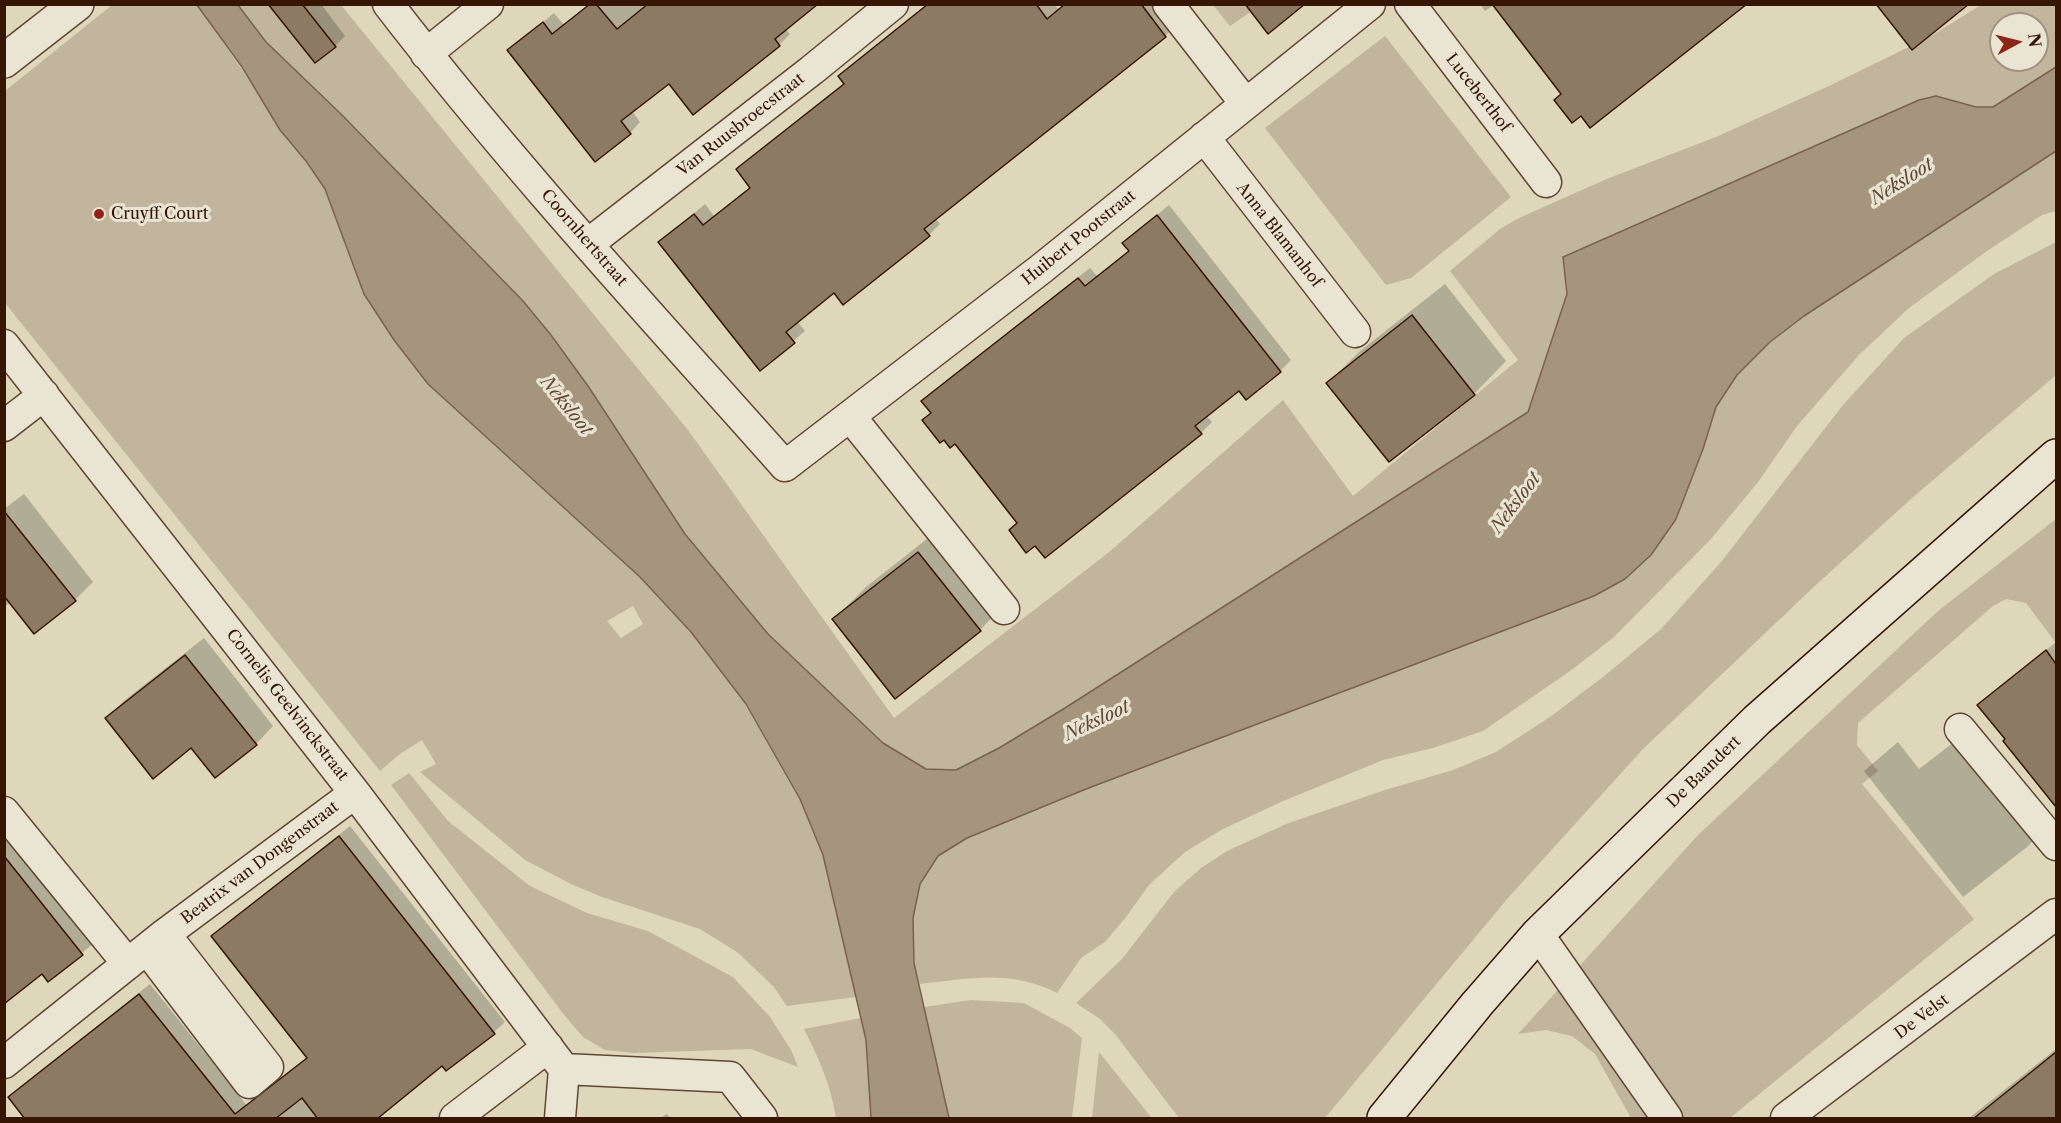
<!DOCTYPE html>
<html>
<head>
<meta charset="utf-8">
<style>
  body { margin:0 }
  #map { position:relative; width:2061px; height:1123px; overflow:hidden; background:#ded7bc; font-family:"Libre Caslon Text",serif }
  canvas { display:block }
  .frame { position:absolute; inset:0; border:6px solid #361505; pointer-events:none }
  .north { position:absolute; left:1989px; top:12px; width:60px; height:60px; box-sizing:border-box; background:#eae5d3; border:2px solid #a29281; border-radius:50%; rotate:83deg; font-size:16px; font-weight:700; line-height:24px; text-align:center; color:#361505 }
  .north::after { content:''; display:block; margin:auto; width:21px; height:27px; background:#8f2418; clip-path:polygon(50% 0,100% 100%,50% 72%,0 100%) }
</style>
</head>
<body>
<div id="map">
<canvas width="2061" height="1123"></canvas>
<div class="frame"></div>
<div class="north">N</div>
</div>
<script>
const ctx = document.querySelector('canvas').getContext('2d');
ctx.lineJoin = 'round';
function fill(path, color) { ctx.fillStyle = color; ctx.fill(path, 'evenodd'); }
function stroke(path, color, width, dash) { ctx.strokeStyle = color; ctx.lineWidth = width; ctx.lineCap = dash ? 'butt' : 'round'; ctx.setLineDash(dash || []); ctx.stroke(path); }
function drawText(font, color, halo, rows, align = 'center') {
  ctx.font = font + ' "Libre Caslon Text",serif'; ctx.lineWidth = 6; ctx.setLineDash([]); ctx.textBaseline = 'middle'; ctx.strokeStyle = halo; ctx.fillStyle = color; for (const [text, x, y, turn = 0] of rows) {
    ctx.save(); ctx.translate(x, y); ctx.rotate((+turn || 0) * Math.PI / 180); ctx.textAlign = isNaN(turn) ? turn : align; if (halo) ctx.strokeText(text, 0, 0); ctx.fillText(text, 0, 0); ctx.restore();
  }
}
fill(new Path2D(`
  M112 5H197L325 189 364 294 394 340 428 384 640 577 691 632 746 704 800 799 823 855 856 997 787 1006 773 986 737 952 700 929 602 897 571 884 525 860 420 772 436 764 422 740 400 754 380 771 5 303V91ZM633 606 643 624 621 638 607 621Z
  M238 5H341L688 430 894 718 1108 553 1283 400 1353 496 1518 360 1450 271 1500 229 1519 218 1609 178 1716 137 1831 85 1931 36 1981 5H2056V67L1993 107H1976L1936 96 1919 100 1563 256 1567 294 1528 412 1065 708 998 748 956 770 926 769 883 743 768 634 685 534 588 386 551 335 523 301 341 114 266 42ZM2001 24H2037V60H2001Z
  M1213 5H1261L1230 26Z
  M1385 36 1511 197 1411 278 1386 285 1265 128Z
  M2056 151V211L2042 215 1987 251 1909 308 1859 355 1797 426 1758 482 1711 539 1613 638 1570 671 1483 731 1433 748 1383 760 1281 802 1223 829 1185 852 1149 885 1126 917 1105 942 1081 958 1057 993C1008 969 971 979 920 984L914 963 913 918 920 884 938 856 967 838 1086 789 1542 616 1594 596 1625 579 1676 519 1703 449 1716 407 1737 375 1770 342 1804 316Z
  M2056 242V375L1911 499 1818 583 1643 749 1508 898 1325 1118H1179L1115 1034 1100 1019 1076 1003 1122 959 1174 892 1201 868 1227 851 1286 824 1385 790 1453 770 1496 752 1550 717 1603 677 1661 629 1721 562 1843 405 1904 338 1994 274Z
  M2056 519V643L2026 603 2006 599 1993 606 1858 723 1857 745 1878 771 1862 784 1974 919 1730 1118H1631L1595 1054 1572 1036 1546 1030 1518 1034 1698 835 1938 611Z
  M409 773 448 821 530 886 587 913 648 931 733 977 770 1017 791 1050 798 1067 751 1049 634 1053 605 1050 583 1037 565 1016 391 785Z
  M971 1000 1024 1003 1070 1028 1082 1038 1072 1118H949L924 1007Z
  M861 1018 866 1040 871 1118H836C831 1085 819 1059 804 1029Z
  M1099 1052 1151 1117 1152 1118H1092Z`), '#c1b69d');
const water = new Path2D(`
  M197 5H238L266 42 341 114 523 301 551 335 588 386 685 534 768 634 883 743 926 769 956 770 999 748 1065 708 1528 412 1567 294 1563 257 1919 100 1936 96 1976 107H1993L2056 67V151L1804 316 1770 342 1737 375 1716 407 1703 449 1676 519 1651 555 1625 579 1594 596 1542 616 1086 789 967 838 938 856 920 884 913 918 914 963 949 1118H871L866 1040 823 855 800 799 746 704 691 632 640 577 428 384 394 340 364 294 325 189 306 161 280 130 242 67Z`);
fill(water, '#a5957e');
stroke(water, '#79624e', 1.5);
fill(new Path2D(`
  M270 4H321L345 36 335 46Z
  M589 4H816L785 28 790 34 779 45 693 113 670 82 632 111 640 122 630 133 509 51 554 13 564 25Z
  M928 4H1055L1058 9 1064 4H1160L1176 25 1165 36 935 218 940 224 929 235 843 303 834 291 797 321 805 331 760 369 660 242 705 204 714 216 751 186 738 169 749 159 845 82 840 76 851 65Z
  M1480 4H1744L1563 94 1494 5 1485 11Z
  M1169 205 1291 360 1280 371 1239 389 1206 415 1212 422 1201 433 1035 544 923 401 934 390 1090 268 1097 276 1130 250 1124 243Z
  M1445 284 1506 361 1474 394 1328 383 1360 351Z
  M24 494 93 582 75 600 11 602 4 607V509Z
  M951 520 1012 597 980 630 834 619 866 587Z
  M204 638 273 726 256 744 192 746 107 718 125 700Z
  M2056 642V804L2005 741 2007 739 1979 705Z
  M1958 739 2038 836 2027 847 1963 897 1864 771 1898 742 1919 769Z
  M350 826 505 1022 494 1032 446 1069 443 1064 374 1118H27L10 1097 21 1086 150 984 248 1107 263 1092 308 1057 213 936 224 926Z
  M4 830 94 943 49 980 42 972 4 1002Z
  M2056 1049V1118H1969Z
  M667 1114 670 1118H660Z`), '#0003');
const building = new Path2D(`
  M268 4H302L336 47 315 63Z
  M590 4H596L617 29 648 4H818L775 39 780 46 693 115 669 84 621 121 631 134 595 162 507 50 543 22 552 34Z
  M928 4H1036L1047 19 1065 4H1141L1166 37 924 229 930 236 843 305 834 293 786 332 795 343 760 371 658 242 694 214 703 225 750 188 736 169 844 84 838 76Z
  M1245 4H1305L1268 34Z
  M1492 4H1747L1590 128 1581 116 1572 123 1554 100 1561 94Z
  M1876 4H1969L1912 50Z
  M1157 215 1281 372 1246 400 1239 391 1195 426 1202 434 1045 558 1035 546 1026 553 1009 530 1017 523 955 444 950 448 944 440 940 443 922 420 931 413 921 401 1078 278 1085 286 1129 251 1122 243Z
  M1412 315 1475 395 1389 462 1326 383Z
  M4 511 76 601 34 634 4 596Z
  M918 552 981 631 895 699 832 619Z
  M2046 650 2056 664V807L2003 741 2005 739 1977 705Z
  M185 655 257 745 215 778 191 748 153 779 105 718Z
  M339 836 495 1034 446 1071 442 1066 377 1119H318L302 1098 275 1119H25L8 1097 139 994 235 1114 307 1058 211 936Z
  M4 856 83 955 48 982 42 974 4 1004Z
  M2056 1052V1119H1973Z`);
fill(building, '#8d7a64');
stroke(building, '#361505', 1.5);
const minor = new Path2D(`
  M388 4C512 165 650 314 785 466L1041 269 1370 4
  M1168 4 1245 103
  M1410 4 1546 182
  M426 54 488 4
  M1204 137 1355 332
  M588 244 812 70 893 4
  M4 345 355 793 564 1069
  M850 416 1004 609
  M4 426 44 395
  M1960 729 2056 845
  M4 812 128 964
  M1538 934 1667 1118
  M147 949 249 1083 268 1067 165 934
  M4 1063 165 934 355 793
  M455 1118 548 1047
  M560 1118 564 1069 730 1077 762 1118
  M1786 1118 2056 914`);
const tertiary = new Path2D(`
  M4 61 77 4`);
const secondary = new Path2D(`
  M1384 1118 1477 1004 1538 934 1757 720 2056 456`);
stroke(minor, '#604633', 33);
stroke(tertiary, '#604633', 36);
stroke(secondary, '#361505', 36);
stroke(minor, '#eae5d3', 30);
stroke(tertiary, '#eae5d3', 33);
stroke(secondary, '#eae5d3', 33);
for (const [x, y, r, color] of [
  [99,214,6,"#8f2418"]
]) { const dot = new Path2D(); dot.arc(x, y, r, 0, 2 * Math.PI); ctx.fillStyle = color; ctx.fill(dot); stroke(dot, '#eae5d3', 2); }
drawText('16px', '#361505', '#eae5d3', [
  ["Luceberthof",1478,93,52],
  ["Van Ruusbroecstraat",741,125,-38],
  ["Anna Blamanhof",1279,235,52],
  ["Coornhertstraat",584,238,49],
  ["Huibert Pootstraat",1079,238,-39],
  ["Cornelis Geelvinckstraat",287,705,52],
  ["De Baandert",1704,772,-44],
  ["Beatrix van Dongenstraat",260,863,-37],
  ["De Velst",1922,1017,-37]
]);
drawText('16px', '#361505', '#eae5d3', [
  ["Cruyff Court",111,214]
], 'left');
drawText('italic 18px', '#624835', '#eae5d3', [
  ["Neksloot",1902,182,-32],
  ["Neksloot",566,406,51],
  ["Neksloot",1516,503,-53],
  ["Neksloot",1097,721,-25]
]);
</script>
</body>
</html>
